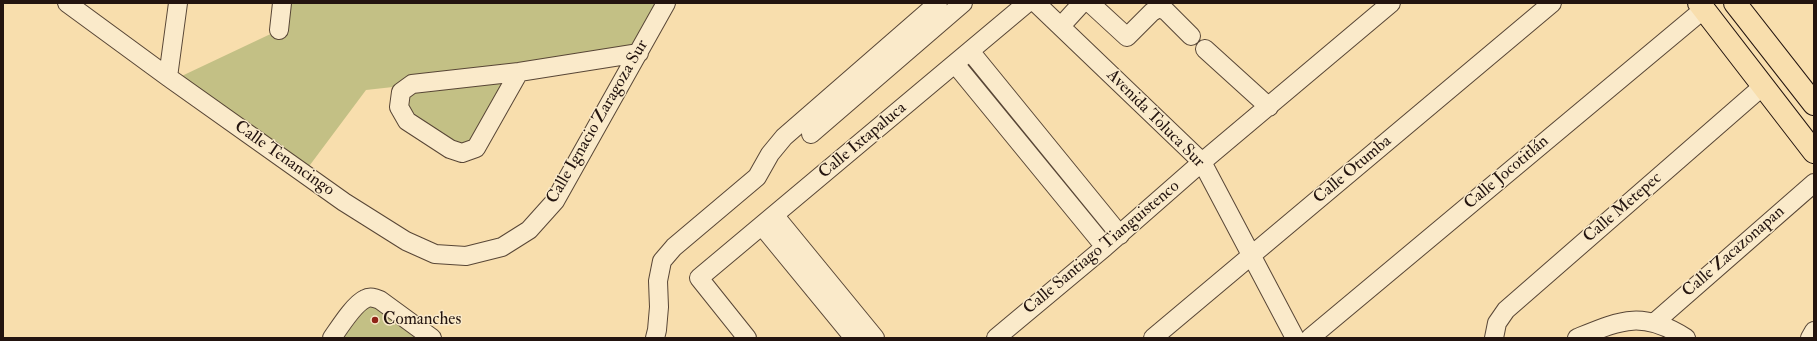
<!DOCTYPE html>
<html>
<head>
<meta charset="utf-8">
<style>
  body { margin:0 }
  #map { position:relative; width:1817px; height:341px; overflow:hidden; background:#f8dead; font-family:"IM FELL Double Pica",serif }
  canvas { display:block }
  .frame { position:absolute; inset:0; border:4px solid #23140f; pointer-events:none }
</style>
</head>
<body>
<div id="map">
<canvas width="1817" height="341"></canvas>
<div class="frame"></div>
</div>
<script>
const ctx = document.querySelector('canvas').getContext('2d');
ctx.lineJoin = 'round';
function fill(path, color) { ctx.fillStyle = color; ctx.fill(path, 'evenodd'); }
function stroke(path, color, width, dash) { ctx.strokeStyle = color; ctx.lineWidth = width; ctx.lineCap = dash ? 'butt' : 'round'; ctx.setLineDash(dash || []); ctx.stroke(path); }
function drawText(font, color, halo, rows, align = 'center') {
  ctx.font = font + ' "IM FELL Double Pica",serif'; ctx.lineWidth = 3; ctx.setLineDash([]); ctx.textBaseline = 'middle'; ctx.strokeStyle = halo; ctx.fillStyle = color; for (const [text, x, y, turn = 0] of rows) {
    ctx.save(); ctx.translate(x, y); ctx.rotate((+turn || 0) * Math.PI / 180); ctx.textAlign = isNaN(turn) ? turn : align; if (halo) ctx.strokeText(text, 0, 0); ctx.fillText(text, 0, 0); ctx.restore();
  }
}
fill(new Path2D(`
  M282 3H666L639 53 519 72 462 153 399 107 411 85 366 90 304 173 169 82 279 30Z
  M371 302 415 338H343Z`), '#c3c085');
const minor = new Path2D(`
  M67 3 168 77 344 202 406 241 435 254 466 256 502 247 529 230 555 201 666 3
  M1036 3 1202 162 1295 338
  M1090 3 1127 37 1152 12 1159 8 1166 11 1191 36
  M1061 26 1082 3
  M279 30 282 3
  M1205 49 1269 107
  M970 51 1120 235
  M955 64 1105 247
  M519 72 476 148 462 153 450 149 407 121 399 107 401 92 412 84 519 72 639 53
  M168 77 178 3
  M811 134 963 3
  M775 216 875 338
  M762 226 854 338
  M1655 322 1814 183
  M332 338C339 328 354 304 365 299 370 296 375 298 380 300L432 338
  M655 338 657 330 659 307 658 281 662 261 674 247 757 177 770 154 784 137 938 3
  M747 338 699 278 1027 3
  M996 338 1105 247 1202 162 1391 3
  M1153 338 1552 3
  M1310 338 1704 9
  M1494 338 1497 323 1506 310 1763 86
  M1577 338C1621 320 1642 310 1686 338
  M1810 338 1814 331`);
const major = new Path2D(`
  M1699 3 1814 152
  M1735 3 1814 104`);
stroke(minor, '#584636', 20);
stroke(major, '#23140f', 24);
stroke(minor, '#faeaca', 18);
stroke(major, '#f8dead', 22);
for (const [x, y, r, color] of [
  [375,320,4,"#8f2418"]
]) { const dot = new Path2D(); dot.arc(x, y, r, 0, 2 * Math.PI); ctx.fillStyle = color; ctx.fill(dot); stroke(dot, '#faeaca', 1.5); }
drawText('17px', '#23140f', '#faeaca', [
  ["Avenida Toluca Sur",1155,119,45],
  ["Calle Ignacio Zaragoza Sur",598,122,-60],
  ["Calle Ixtapaluca",863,141,-40],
  ["Calle Tenancingo",284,159,35],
  ["Calle Otumba",1353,170,-40],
  ["Calle Jocotitlán",1507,173,-40],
  ["Calle Metepec",1623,208,-41],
  ["Calle Santiago Tianguistenco",1102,248,-40],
  ["Calle Zacazonapan",1734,252,-41]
]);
drawText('17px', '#23140f', '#faeaca', [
  ["Comanches",383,320]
], 'left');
</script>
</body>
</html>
